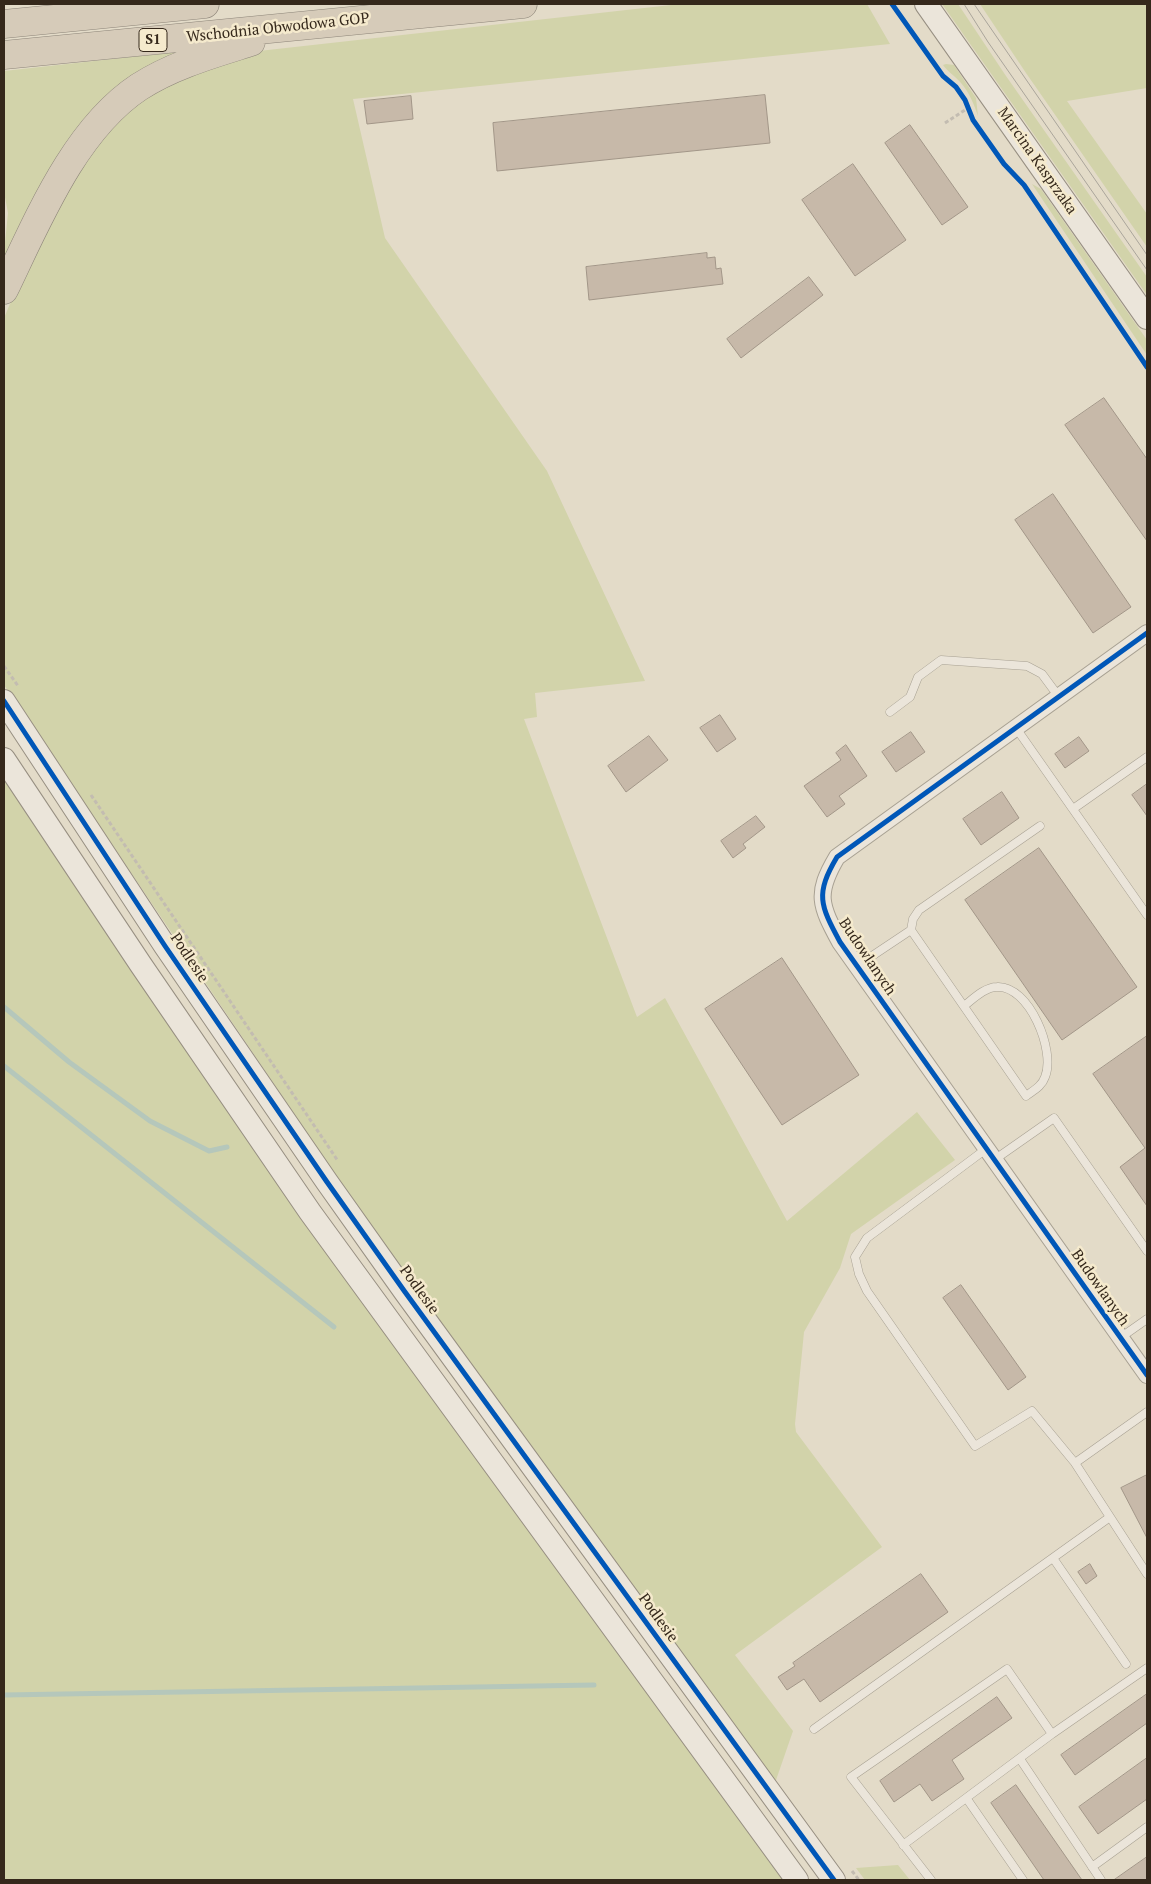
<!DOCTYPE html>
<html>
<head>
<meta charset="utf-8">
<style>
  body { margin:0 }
  #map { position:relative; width:1151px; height:1884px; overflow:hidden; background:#e3dbc8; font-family:"PT Serif",serif }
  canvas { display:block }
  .frame { position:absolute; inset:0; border:5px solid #35281b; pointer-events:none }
</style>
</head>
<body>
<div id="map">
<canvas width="1151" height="1884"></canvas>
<div class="frame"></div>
</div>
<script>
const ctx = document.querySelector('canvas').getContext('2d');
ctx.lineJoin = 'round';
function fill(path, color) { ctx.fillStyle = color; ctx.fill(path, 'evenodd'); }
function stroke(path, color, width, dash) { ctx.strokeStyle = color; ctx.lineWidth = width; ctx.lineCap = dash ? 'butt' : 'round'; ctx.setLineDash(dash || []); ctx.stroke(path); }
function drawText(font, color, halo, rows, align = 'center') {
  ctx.font = font + ' "PT Serif",serif'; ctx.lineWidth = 5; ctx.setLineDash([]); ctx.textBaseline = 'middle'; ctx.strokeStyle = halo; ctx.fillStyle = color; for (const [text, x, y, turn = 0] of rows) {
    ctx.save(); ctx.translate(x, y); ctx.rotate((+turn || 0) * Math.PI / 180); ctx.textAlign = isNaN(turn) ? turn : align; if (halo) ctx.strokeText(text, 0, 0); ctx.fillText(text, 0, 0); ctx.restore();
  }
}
fill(new Path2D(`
  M680 4H867L890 44 353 99 385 238 547 471 645 681 535 693 537 717 524 719 637 1017 665 998 787 1221 917 1112 955 1160 851 1234 840 1268 804 1332 795 1424 796 1432 882 1547 735 1655 793 1731 775 1783 665 1629 508 1417 349 1195 4 685V318L29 259 51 214 111 124 168 82 259 51Z
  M942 4H958L1006 76 1147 277V295Z
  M980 4H1147V88L1067 101 1147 214V247L1026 73Z
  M193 50 136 81 4 276V252L8 213 4 192V71Z
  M946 64 954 65 976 98 978 116C974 104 969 92 961 83 955 76 948 72 943 65Z
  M1032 184 1041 189 1147 340V355Z
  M4 774 786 1880H4Z
  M898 1865 910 1880H865L856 1868Z`), '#d2d3aa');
stroke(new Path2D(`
  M4 1007 69 1062 150 1121 209 1151 227 1147
  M4 1066 334 1327
  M4 1695 594 1685`), '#b5c7bb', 5);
const building = new Path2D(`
  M765 95 770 143 497 171 493 123Z
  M411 96 413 119 367 124 364 101Z
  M910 125 968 207 942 225 885 143Z
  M853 164 906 240 855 276 802 200Z
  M707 253V258L715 257 716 269 721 268 723 284 589 300 586 267Z
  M809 277 823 295 741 358 727 339Z
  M1104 398 1147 459V541L1065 425Z
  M1053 494 1131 607 1093 633 1015 520Z
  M720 715 736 739 717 752 700 728Z
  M911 732 925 752 896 772 882 752Z
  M649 736 668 760 626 792 608 766Z
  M1079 737 1089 751 1065 768 1055 754Z
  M846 745 867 776 839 796 845 804 827 817 804 786 841 760 836 753Z
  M1147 784V816L1132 795Z
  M1002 792 1019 818 981 845 963 819Z
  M756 816 765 827 743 844 746 848 733 858 721 841Z
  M1039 848 1137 987 1062 1040 965 900Z
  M782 958 859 1075 782 1125 705 1009Z
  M1147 1036V1206L1120 1167 1145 1148 1093 1074Z
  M961 1285 1026 1377 1008 1390 943 1298Z
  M1147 1475V1538L1121 1488Z
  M1090 1564 1097 1576 1086 1584 1078 1572Z
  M921 1574 948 1612 820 1702 804 1679 787 1690 778 1677 795 1666 793 1663Z
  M1147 1694V1723L1075 1775 1061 1755Z
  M997 1697 1012 1718 952 1760 964 1779 932 1801 920 1784 894 1802 880 1781Z
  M1147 1758V1799L1098 1834 1079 1807Z
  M1016 1785 1082 1880H1044L991 1803Z
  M1147 1857V1880H1114Z`);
fill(building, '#c7b9a9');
stroke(building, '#a29688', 1);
const lane = new Path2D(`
  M890 712 910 697 918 677 941 660 1027 666 1042 674 1059 697
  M1016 728 1147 915
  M1073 809 1147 757
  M857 966 911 930
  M964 1006C973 999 985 987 997 987 1029 985 1056 1051 1045 1077 1042 1086 1034 1090 1026 1096L911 930 913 919 919 910 1040 826
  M986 1149 867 1238 855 1257 859 1274 867 1291 975 1446 1032 1411 1075 1463
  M994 1160 1054 1118 1147 1251
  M1120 1338 1147 1319
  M1147 1412 1075 1463 1147 1574
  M1053 1558 1126 1664
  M814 1729 1110 1517
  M1020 1759 1101 1880
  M967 1799 1023 1880
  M903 1845 1052 1734 1147 1668
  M1092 1867 1147 1827
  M931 1880 851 1777 1007 1669 1052 1734`);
const street = new Path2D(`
  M1147 633 837 857C815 894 820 905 840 942L1147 1375`);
const secondary = new Path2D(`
  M926 4 1147 318
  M4 701 165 946 327 1182 405 1292 834 1880
  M4 759 141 965 310 1212 797 1880`);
const highway = new Path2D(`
  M4 24 205 4
  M4 55 523 4
  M4 290C37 222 74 130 139 87 173 65 213 54 251 42`);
stroke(lane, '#a7a092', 9);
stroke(street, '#a7a092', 18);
stroke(secondary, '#978f82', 24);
stroke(highway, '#8d8579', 29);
stroke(new Path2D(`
  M945 123 968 108
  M4 666 18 686
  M91 795 338 1161
  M852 1871 859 1880`), '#c3bcb1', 3, [4, 2.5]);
stroke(lane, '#ebe5da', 8);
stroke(street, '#ebe5da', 16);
stroke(secondary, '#ebe5da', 22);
stroke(highway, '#d6cbb9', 28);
stroke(new Path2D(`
  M964 4 988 42 1147 270
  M974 4 1147 255`), '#aaa59b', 1);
stroke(new Path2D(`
  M892 4 943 76 956 87 965 100 973 120 1004 164 1024 185 1147 367
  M1147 633 837 857C815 894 820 905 840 942L1147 1375
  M4 701 165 946 327 1182 405 1292 834 1880`), '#0057b8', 5);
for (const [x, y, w] of [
  [153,40,28]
]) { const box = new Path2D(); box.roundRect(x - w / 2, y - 11.5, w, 23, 4); ctx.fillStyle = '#f5eacd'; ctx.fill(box); stroke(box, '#35281b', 1); }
drawText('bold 14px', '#35281b', null, [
  ["S1",153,40]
]);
drawText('15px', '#35281b', '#f5eacd', [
  ["Wschodnia Obwodowa GOP",278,28,-6],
  ["Marcina Kasprzaka",1037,161,55],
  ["Budowlanych",867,957,56],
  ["Podlesie",189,958,56],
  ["Budowlanych",1100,1288,55],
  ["Podlesie",419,1290,54],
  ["Podlesie",658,1618,54]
]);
</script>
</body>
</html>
